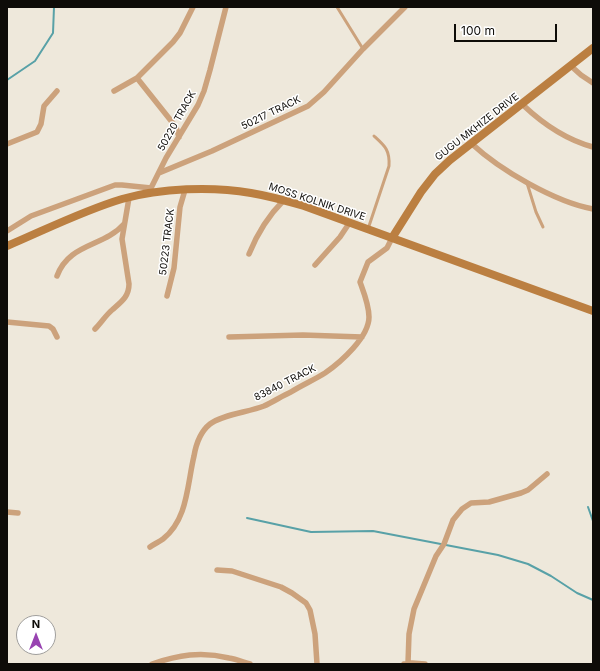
<!DOCTYPE html>
<html>
<head>
<meta charset="utf-8">
<style>
  body { margin:0 }
  #map { position:relative; width:600px; height:671px; overflow:hidden; background:#eee8db; font-family:Inter,sans-serif }
  canvas { display:block }
  .frame { position:absolute; inset:0; border:8px solid #0e0c08; pointer-events:none }
  .north { position:absolute; left:16px; top:615px; width:40px; height:40px; box-sizing:border-box; background:#fff; border:1px solid #9f9e9c; border-radius:50%; rotate:0deg; font-size:11px; font-weight:700; line-height:16px; text-align:center; color:#0e0c08 }
  .north::after { content:''; display:block; margin:auto; width:14px; height:18px; background:#9843b1; clip-path:polygon(50% 0,100% 100%,50% 72%,0 100%) }
  .scale { position:absolute; left:454px; top:24px; width:103px; height:18px; box-sizing:border-box; border:2px solid #0e0c08; border-top:0; padding-left:5px; font-size:12px; line-height:14px; white-space:nowrap; color:#0e0c08; -webkit-text-stroke:3px #fff; paint-order:stroke }
</style>
</head>
<body>
<div id="map">
<canvas width="600" height="671"></canvas>
<div class="frame"></div>
<div class="north">N</div>
<div class="scale">100 m</div>
</div>
<script>
const ctx = document.querySelector('canvas').getContext('2d');
ctx.lineJoin = 'round';
function stroke(path, color, width, dash) { ctx.strokeStyle = color; ctx.lineWidth = width; ctx.lineCap = dash ? 'butt' : 'round'; ctx.setLineDash(dash || []); ctx.stroke(path); }
function drawText(font, color, halo, rows, align = 'center') {
  ctx.font = font + ' Inter,sans-serif'; ctx.lineWidth = 3; ctx.setLineDash([]); ctx.textBaseline = 'middle'; ctx.strokeStyle = halo; ctx.fillStyle = color; for (const [text, x, y, turn = 0] of rows) {
    ctx.save(); ctx.translate(x, y); ctx.rotate((+turn || 0) * Math.PI / 180); ctx.textAlign = isNaN(turn) ? turn : align; if (halo) ctx.strokeText(text, 0, 0); ctx.fillText(text, 0, 0); ctx.restore();
  }
}
stroke(new Path2D(`
  M7 80 35 61 53 33 54 7
  M588 507 593 521
  M247 518 311 532 373 531 498 555 528 564 551 576 577 593 593 600`), '#58a1a7', 2);
stroke(new Path2D(`
  M337 7 363 49
  M527 183 536 212 543 227
  M368 229 389 166C390 150 385 146 374 136`), '#cca27c', 3);
stroke(new Path2D(`
  M571 66 581 75 593 83
  M137 78 176 127 179 137
  M114 91 137 78 173 42 180 33 193 7
  M523 105C542 123 567 140 593 147
  M7 144 37 132 41 124 44 106 57 91
  M472 144C500 170 555 202 593 209
  M159 173 212 151 308 106 324 92 363 49 405 7
  M148 194 166 158 198 105 204 91 210 70 226 7
  M7 231 31 216 115 185H122L151 188
  M249 254C257 234 268 216 284 200
  M315 265 340 237 350 222
  M57 276C69 243 104 247 124 224
  M167 296 174 268 180 207 185 190
  M7 322 49 326 53 329 57 337
  M95 329C101 323 106 315 112 310 121 302 129 297 129 284L122 239 129 198
  M229 337 303 335 362 337
  M7 512 18 513
  M150 547C154 544 159 542 163 539 188 519 187 485 194 456 196 444 200 432 210 424 221 415 249 412 264 406 273 402 282 396 291 392 302 385 314 380 325 373 341 362 369 337 369 317 369 305 364 293 360 282L368 262 387 248 392 238
  M217 570 232 571 281 587 292 593 306 603 310 610 315 634 317 664
  M408 663 409 634 414 609 436 556 444 544 453 520 462 509 471 503 489 502 521 493 528 490 547 474
  M152 664C178 655 201 651 229 658 236 659 243 662 250 664
  M404 664 412 663 425 664`), '#cca27c', 5.5);
stroke(new Path2D(`
  M392 238 421 192 435 174 450 160 593 48
  M7 246C45 230 82 211 122 199 161 188 212 186 251 193 269 196 287 201 304 206L593 311`), '#bb7f41', 8);
drawText('10px', '#0e0c08', '#fff', [
  ["50217 TRACK",271,113,-26],
  ["50220 TRACK",177,121,-61],
  ["GUGU MKHIZE DRIVE",477,127,-38],
  ["MOSS KOLNIK DRIVE",317,202,18],
  ["50223 TRACK",167,242,-83],
  ["83840 TRACK",285,383,-27]
]);
</script>
</body>
</html>
